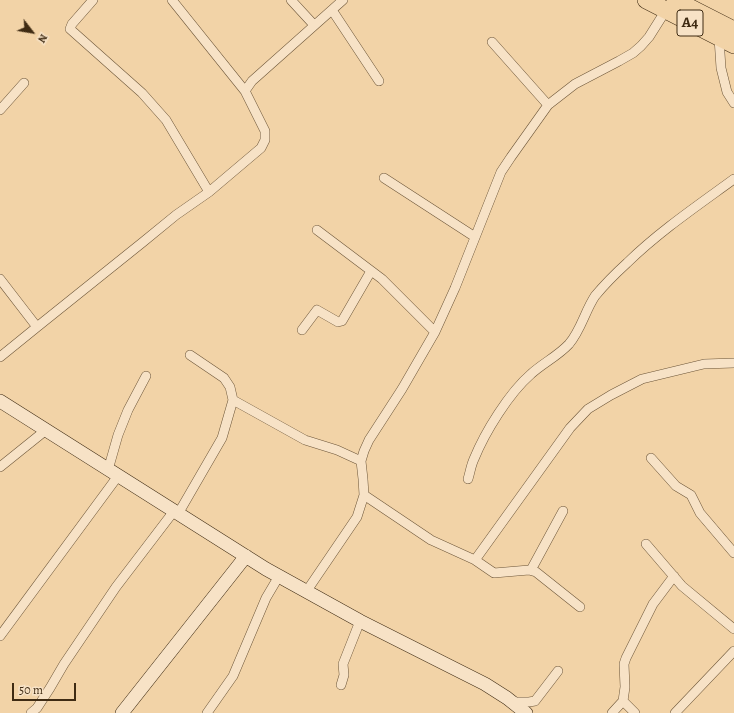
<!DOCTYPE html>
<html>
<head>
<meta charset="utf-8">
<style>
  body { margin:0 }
  #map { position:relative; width:734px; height:713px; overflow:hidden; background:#f2d3a7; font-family:Alegreya,serif }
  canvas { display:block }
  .north { position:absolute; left:12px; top:12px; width:40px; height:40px; -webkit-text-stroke:3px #f7e2c6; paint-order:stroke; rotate:121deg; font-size:11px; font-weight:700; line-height:16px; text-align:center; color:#3f2b13 }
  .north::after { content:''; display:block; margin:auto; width:14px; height:18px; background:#3f2b13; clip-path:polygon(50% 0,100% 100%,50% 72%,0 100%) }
  .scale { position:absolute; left:12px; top:683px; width:64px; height:18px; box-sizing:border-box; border:2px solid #3f2b13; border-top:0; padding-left:5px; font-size:12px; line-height:14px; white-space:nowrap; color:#3f2b13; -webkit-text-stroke:3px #f7e2c6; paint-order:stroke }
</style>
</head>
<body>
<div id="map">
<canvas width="734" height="713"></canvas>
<div class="north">N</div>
<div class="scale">50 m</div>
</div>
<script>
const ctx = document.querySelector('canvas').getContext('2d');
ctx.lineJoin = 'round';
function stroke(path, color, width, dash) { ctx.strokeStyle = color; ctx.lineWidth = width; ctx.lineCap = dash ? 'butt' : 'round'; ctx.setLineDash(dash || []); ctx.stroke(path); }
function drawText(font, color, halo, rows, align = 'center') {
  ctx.font = font + ' Alegreya,serif'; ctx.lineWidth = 3; ctx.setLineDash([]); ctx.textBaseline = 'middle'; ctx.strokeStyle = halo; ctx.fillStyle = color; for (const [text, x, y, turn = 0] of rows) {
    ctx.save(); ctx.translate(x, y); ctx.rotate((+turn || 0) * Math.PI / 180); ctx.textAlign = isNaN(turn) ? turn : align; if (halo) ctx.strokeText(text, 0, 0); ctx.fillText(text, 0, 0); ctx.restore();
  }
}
const street = new Path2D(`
  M93 0 72 24 70 29 142 93 166 120 209 192
  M172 0 245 91
  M291 0 314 25
  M332 10 379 81
  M719 38 721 68 727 92 734 103
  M492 42 548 105
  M0 110 24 83
  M384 178 475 237
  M317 230 382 279 435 332
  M0 279 37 327
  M302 330 317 310 338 322 342 321 371 271
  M0 357 37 327 143 242 176 215 209 192 261 148 265 140V131L245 91 252 81 343 0
  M233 400 305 440 337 450 361 461
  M651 458 676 486 691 495 700 513 734 553
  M0 467 46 430
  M108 470 118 435 128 410 146 376
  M468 479C470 473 471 465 474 459 485 432 509 393 531 374 543 363 558 356 569 344 581 330 585 311 595 296 605 284 616 273 627 263 660 231 697 206 734 179
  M364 495 431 540 475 560 494 573 529 570 536 572 580 607
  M178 514 222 438 233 400 230 387 224 378 190 355
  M646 544 682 586 734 629
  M475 560 570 428 588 409 611 395 642 379 704 364 734 363
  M531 570 563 511
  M306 592 357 517 364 495 363 479 361 461 364 451 369 440 402 389 435 332 455 288 501 172 511 157 548 105 575 84 619 61 633 53 641 46 649 37 666 10
  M0 636 118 476
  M341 685 344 675 343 664 360 621
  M512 702H529L535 701 558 671
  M31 713 37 708 50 688 64 664 116 587 174 511
  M207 713 233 676 266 598 279 576
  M612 713 623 701
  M635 713 623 701 625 687 624 664 626 658 653 604 674 576
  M675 713 734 651`);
const secondary = new Path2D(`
  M0 401 266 569 360 621 485 684 507 698 526 713
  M122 713 246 556`);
const highway = new Path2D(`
  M646 0 734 45
  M675 0 734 30`);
stroke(street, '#6c5538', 10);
stroke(secondary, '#3f2b13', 14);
stroke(highway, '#3f2b13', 18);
stroke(street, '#f7e2c6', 9);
stroke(secondary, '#f7e2c6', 13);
stroke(highway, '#f2d3a7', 17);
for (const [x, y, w] of [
  [690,23,26]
]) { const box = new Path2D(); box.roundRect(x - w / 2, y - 13, w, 26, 3); ctx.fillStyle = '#f7e2c6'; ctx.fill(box); stroke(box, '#3f2b13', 1); }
drawText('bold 15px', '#3f2b13', null, [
  ["A4",690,23]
]);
</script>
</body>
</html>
